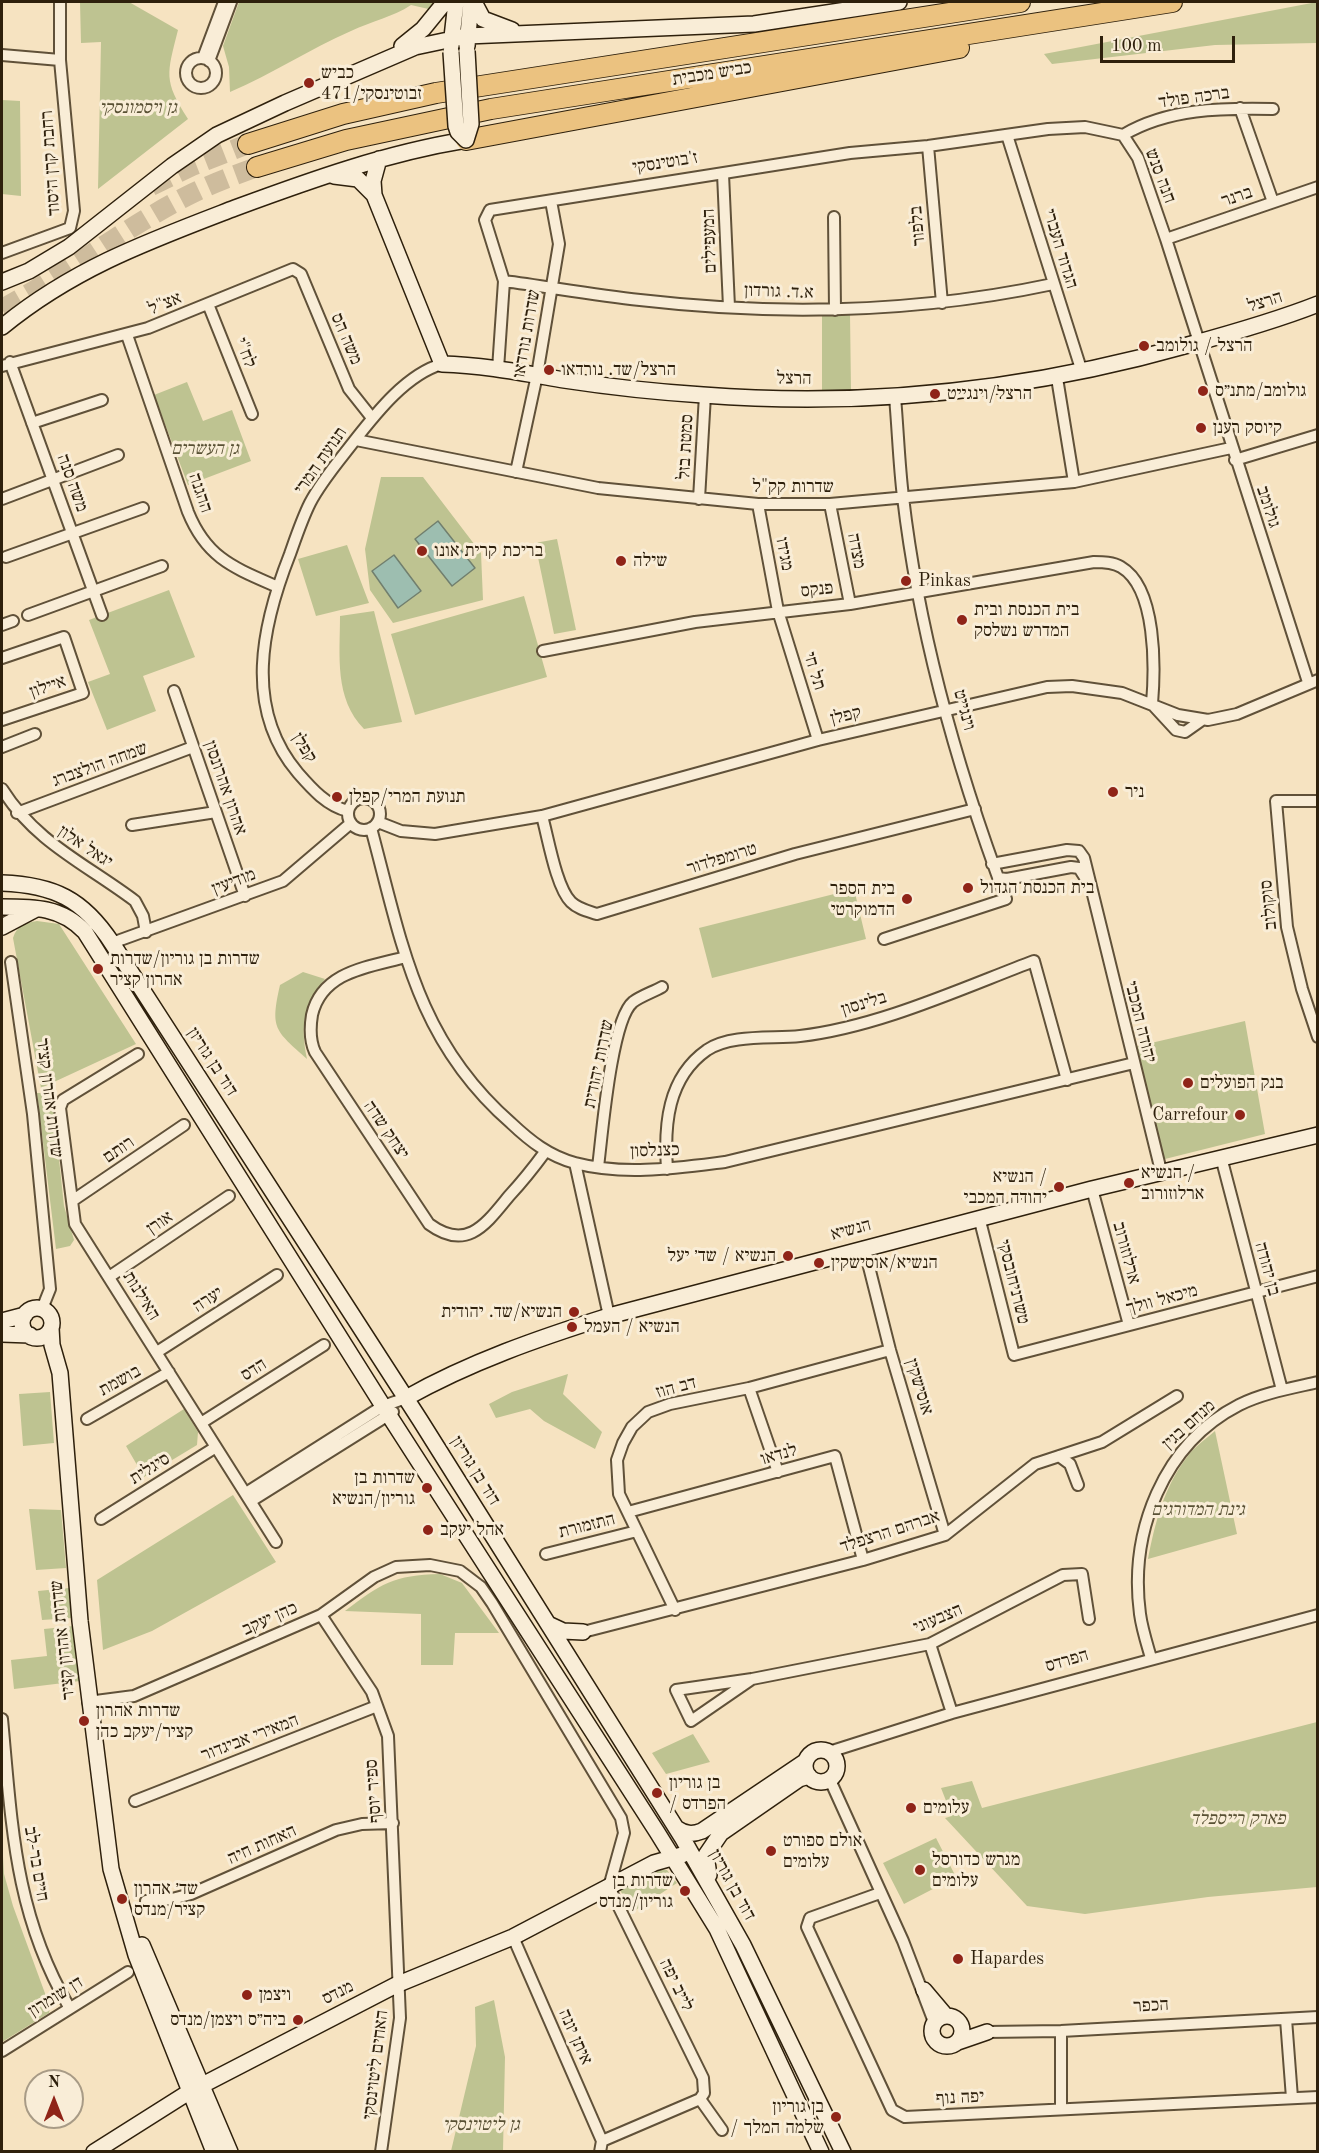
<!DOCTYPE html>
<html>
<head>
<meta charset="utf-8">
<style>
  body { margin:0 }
  #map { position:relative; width:1319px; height:2153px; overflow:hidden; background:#f6e3c1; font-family:"Old Standard TT",serif }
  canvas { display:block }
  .frame { position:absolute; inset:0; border:3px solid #2e200c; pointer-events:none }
  .north { position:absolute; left:24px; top:2069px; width:60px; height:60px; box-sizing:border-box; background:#f9edd7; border:2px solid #a89b86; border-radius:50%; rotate:0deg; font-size:16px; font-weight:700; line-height:24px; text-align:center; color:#2e200c }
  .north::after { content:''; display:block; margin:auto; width:21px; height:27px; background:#8f2418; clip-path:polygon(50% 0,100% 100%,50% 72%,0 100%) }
  .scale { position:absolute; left:1100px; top:36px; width:135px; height:27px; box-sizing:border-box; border:3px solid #2e200c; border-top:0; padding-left:8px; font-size:18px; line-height:21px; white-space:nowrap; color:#2e200c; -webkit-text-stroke:4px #f9edd7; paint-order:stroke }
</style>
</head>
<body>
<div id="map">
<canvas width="1319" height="2153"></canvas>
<div class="frame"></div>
<div class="north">N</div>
<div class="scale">100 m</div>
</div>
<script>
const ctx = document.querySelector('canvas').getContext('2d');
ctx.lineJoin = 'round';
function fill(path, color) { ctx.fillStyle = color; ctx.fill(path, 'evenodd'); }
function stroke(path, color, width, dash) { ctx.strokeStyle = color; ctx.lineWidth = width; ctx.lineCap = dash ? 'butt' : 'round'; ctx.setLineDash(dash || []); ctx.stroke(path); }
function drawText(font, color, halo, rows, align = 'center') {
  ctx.font = font + ' "Old Standard TT","Frank Ruhl Libre",serif'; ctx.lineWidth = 6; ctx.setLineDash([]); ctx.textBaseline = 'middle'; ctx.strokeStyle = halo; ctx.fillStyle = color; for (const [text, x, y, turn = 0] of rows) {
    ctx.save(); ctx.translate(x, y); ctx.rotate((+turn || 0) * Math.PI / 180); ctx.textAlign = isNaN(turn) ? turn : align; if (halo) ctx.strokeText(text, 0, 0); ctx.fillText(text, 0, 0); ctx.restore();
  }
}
fill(new Path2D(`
  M80 2H129L178 30C167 74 163 80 188 119L98 189 101 42 81 43Z
  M239 2H438L433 10 411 5C393 17 372 21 351 31 310 49 272 74 230 92L229 67 223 46Z
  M1317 2V43L1215 45 1052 64 1044 54Z
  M2 100 20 101 21 196 2 194Z
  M850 314 851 391H822V315Z
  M187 382 203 421 232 410 251 461 188 485 154 395Z
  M381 477H423L481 553 483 600 393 623 370 590 365 549Z
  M557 539 576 630 554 634 535 543Z
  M347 545 369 603 316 616 298 559Z
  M169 590 195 657 143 676 156 711 107 730 88 682 110 674 89 620Z
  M524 596 547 677 415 715 391 634Z
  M374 611 402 722 364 729C334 698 340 656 340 616Z
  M854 889 866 939 712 978 699 928Z
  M37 921 59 924 136 1044 41 1088 13 938C17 925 25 923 37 921Z
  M303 972 325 979C304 1008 300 1023 307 1059 275 1030 270 1029 280 985Z
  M1245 1021 1265 1134 1161 1160 1134 1047Z
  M37 1093H52L64 1206 74 1240 70 1246 56 1249Z
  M568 1374 563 1394 602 1432 595 1449 544 1421 530 1409 496 1418 489 1404 512 1392Z
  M50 1392 54 1443 23 1446 19 1394Z
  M184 1409 198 1432 197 1445 144 1477 126 1446Z
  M1215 1431 1237 1534 1148 1559C1155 1523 1164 1487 1187 1457 1194 1447 1206 1439 1215 1431Z
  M233 1495 276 1562 152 1631 103 1650 97 1580Z
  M29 1509 61 1510 66 1568 36 1570Z
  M440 1574 462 1583 499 1633H455L453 1665H421V1614L345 1611C380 1584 394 1575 440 1574Z
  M69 1588 72 1618 42 1620 38 1591Z
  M74 1626 80 1681 14 1689 11 1660 47 1656 44 1629Z
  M1317 1722V1887L1208 1897 1085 1914 1027 1906 945 1818 952 1816 941 1788 972 1781 982 1808Z
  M693 1734 710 1762 666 1774 652 1753Z
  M936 1838 956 1877 904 1904 883 1863Z
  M2 1839 4 1874 13 1906 50 2007 49 2013 2 2042Z
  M657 1870H667L677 1883 634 1911 619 1889Z
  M494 2000 505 2057 503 2151H451L476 2046 475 2007Z`), '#bec391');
const water = new Path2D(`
  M438 521 475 568 452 586 415 539Z
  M394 555 421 591 398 608 372 571Z`);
fill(water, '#9dbeb0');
stroke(water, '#717f6e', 1.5);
stroke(new Path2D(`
  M151 186 192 166 248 144
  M2 309C67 274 126 226 193 193 214 183 235 175 257 167`), '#cebc9d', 20, [20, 10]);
const street = new Path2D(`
  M2 55 60 60V2
  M186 73a15 15 0 1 1 30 0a15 15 0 1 1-30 0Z
  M203 58 224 2
  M209 61 231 2
  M1240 108 1273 202
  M1007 135 1082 372
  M1123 135C1169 108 1221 108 1273 109
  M928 146 942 303
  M723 174 729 307
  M834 217 835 310
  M1166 239 1318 187
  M2 253 70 228 74 211 60 60
  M504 281C549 287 595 295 640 300 778 316 917 313 1053 284
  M208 304 252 414
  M127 335 188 512C207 559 235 568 278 587
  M10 362 102 615
  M2 366 148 328 293 269 301 274 349 389 372 418
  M498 369 504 281 485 220 490 210 850 153 928 146 1048 129 1085 127 1123 135 1138 158 1166 239 1308 682
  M1057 378 1074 482
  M32 423 102 400
  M356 440 598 488 758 504H830L1074 482 1231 448
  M1235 460 1318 435
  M516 472 537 375 559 244 551 201
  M2 499 118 455
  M699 499 705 395
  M758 504 778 611 818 740
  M830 504 850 604
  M6 557 143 508
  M28 615 162 566
  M2 625 13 621
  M543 651 695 622 850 604 1094 562C1103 562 1113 562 1121 567 1157 588 1155 669 1152 704L1176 730 1185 732 1202 720
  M2 658 64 637 83 693 2 720
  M174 691 245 896
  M2 747 35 734
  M2 789C36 843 86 864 135 901L143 916 146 932
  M348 814a16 16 0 1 1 32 0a16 16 0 1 1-32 0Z
  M1318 801H1276L1287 927 1302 989 1318 1037
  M348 811C327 806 312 789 298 773 243 708 262 625 290 554 296 537 302 519 310 503 322 480 339 461 355 440 377 412 407 374 442 364
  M17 813 193 747
  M542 816C548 837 556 887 571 902 578 909 588 911 597 914L795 854 975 809
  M378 822 401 831 435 834 542 816 818 740 1047 687 1072 686 1122 693 1178 715 1208 720 1237 714 1318 680
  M132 825 216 812
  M371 828C402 943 416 1040 511 1123 530 1141 549 1156 575 1163 624 1176 677 1168 725 1162L1134 1063
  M992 864 1067 850 1079 851 1084 858 1161 1171
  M998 878 1007 879 1071 867 1079 868 1086 879
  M884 939 1006 899C958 771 919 634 903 497 899 464 898 431 895 397
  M112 943 283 881 351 823
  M406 957C369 967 322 971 312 1015 310 1027 310 1041 315 1052L429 1224C467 1252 486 1224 509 1196 522 1182 534 1167 545 1152
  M11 962 33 1114 50 1289 42 1309
  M138 1054 63 1100 60 1108 75 1224 276 1542
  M1221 1157 1282 1390
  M575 1163 609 1316
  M598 1167C602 1136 611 1020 633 1002 641 996 653 992 662 987
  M667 1169C664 1126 667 1078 707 1050 731 1034 772 1039 800 1036 878 1027 960 989 1034 961L1067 1080
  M1092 1189 1129 1325
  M72 1201 184 1125
  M979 1217 1014 1355 1318 1276
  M864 1247 890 1350 945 1535
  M109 1277 229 1196
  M157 1352 277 1275
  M749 1388 778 1472
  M87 1419 169 1372
  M201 1423 324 1345
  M1059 1456 1070 1464 1078 1485
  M246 1493 383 1406 406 1398
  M251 1501 393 1412
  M628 1512 835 1456 863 1560
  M101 1519 216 1447
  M546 1554 637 1531
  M675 1610 619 1494 617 1460 623 1443 632 1427 648 1412 670 1404 749 1388 890 1350
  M321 1615 372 1692 388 1736 400 2018 381 2152
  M583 1632 863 1560 945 1535 1035 1464 1102 1442 1177 1396
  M930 1644 952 1713
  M1151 1658C1147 1644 1142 1629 1140 1614 1129 1532 1163 1444 1239 1405 1263 1393 1292 1388 1318 1382
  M752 1679 691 1721 676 1690 752 1679 930 1644 1063 1575 1082 1574 1089 1619
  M88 1702 134 1696 321 1615 374 1577 396 1567 430 1565 460 1571 481 1587 492 1603 621 1818 624 1833 609 1887 703 2078 704 2093 700 2099 602 2141
  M2 1719C12 1824 14 1913 69 2007
  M829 1752 952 1713 1318 1615
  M830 1780 903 1941 934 2022
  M135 1801 377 1706
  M880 1893 810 1918 807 1927 892 2110 905 2117 1318 2097
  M146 1901 172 1899 191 1894 336 1830 362 1824 393 1823
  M513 1937 602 2141 600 2152
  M1286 2019 1292 2098
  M1061 2031V2109
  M987 2032 1061 2031 1318 2017
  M2 2051 128 1972
  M700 2099 722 2130`);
const secondary = new Path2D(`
  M474 2 483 19 512 30
  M402 46 423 29 445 2
  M451 46 456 2
  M467 46 471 2
  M379 159 373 181 374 195 442 364C483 365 523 373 564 380 610 387 657 392 703 395 868 408 1029 390 1188 345 1232 333 1275 321 1318 304
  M334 176 358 179 374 195
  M2 282 29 271 69 247 172 166 217 135 285 103 415 47 467 36 754 24 899 2
  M2 327C74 268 149 241 235 208 311 180 386 153 466 140
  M2 883C54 885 83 899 112 943L420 1420 683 1839 743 1945 843 2152
  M2 907C34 907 62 907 85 932L383 1406 657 1832 717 1929 821 2152
  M2 927 36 909
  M22 1323a15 15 0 1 1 30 0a15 15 0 1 1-30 0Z
  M2 1321 25 1315
  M51 1328 52 1345 60 1373 80 1621 111 1869 136 1955 214 2152
  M2 1334 30 1335
  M406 1398C470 1362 539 1338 609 1316L1092 1189 1318 1135
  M548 1624 563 1631 583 1632
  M805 1766a16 16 0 1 1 32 0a16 16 0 1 1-32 0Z
  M676 1828C685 1834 692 1835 702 1831L806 1761
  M709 1875 706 1855 721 1833 799 1779 809 1776
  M142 1945 230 2152
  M924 1990 946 2016
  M932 2031a15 15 0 1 1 30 0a15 15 0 1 1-30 0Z
  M958 2042 987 2032
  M94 2152 189 2092 396 1985 513 1937 654 1863 682 1855`);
const highway = new Path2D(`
  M466 140 959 48
  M248 144 343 114 436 93 1020 2
  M257 167 346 140 491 109 1172 2`);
stroke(street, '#605139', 14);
stroke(secondary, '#2e200c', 18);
stroke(highway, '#2e200c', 22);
stroke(street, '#f9edd7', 10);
stroke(secondary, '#f9edd7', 15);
stroke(highway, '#ebc280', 20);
const secondaryBridge = new Path2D(`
  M451 52 456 126 458 132 466 140 471 124 467 51`);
stroke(secondaryBridge, '#2e200c', 18, []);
stroke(secondaryBridge, '#f9edd7', 15);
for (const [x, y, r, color] of [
  [309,83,6,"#8f2418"],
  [1144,346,6,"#8f2418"],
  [549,370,6,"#8f2418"],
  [1203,391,6,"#8f2418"],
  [935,394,6,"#8f2418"],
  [1201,428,6,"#8f2418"],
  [422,551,6,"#8f2418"],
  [621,561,6,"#8f2418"],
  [906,581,6,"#8f2418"],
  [962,620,6,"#8f2418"],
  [1113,792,6,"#8f2418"],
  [337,797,6,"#8f2418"],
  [968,888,6,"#8f2418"],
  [907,899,6,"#8f2418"],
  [98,969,6,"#8f2418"],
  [1188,1083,6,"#8f2418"],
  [1240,1115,6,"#8f2418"],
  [1129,1183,6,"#8f2418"],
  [1059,1187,6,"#8f2418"],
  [788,1256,6,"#8f2418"],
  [819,1263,6,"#8f2418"],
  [574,1312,6,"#8f2418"],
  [572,1327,6,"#8f2418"],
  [427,1488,6,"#8f2418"],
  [428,1530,6,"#8f2418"],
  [84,1721,6,"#8f2418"],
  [657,1793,6,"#8f2418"],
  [911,1808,6,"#8f2418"],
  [771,1851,6,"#8f2418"],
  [920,1870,6,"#8f2418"],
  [685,1891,6,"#8f2418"],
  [122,1899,6,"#8f2418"],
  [958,1959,6,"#8f2418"],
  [247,1995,6,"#8f2418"],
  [298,2020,6,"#8f2418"],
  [836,2117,6,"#8f2418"]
]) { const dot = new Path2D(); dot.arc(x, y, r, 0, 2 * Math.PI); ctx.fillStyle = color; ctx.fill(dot); stroke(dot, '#f9edd7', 2); }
drawText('18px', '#2e200c', '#f9edd7', [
  ["כביש",321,73],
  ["471/זבוטינסקי",321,94],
  ["הרצל / גולומב",1156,346],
  ["הרצל/שד. נורדאו",561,370],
  ["גולומב/מתנ״ס",1215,391],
  ["הרצל/וינגייט",947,394],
  ["קיוסק רענן",1213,428],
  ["בריכת קרית אונו",434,551],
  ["שילה",633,561],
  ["Pinkas",918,581],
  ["בית הכנסת ובית",974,610],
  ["המדרש נשלסק",974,631],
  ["ניר",1125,792],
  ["תנועת המרי/קפלן",349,797],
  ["בית הכנסת הגדול",980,888],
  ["בית הספר",895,889,"right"],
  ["הדמוקרטי",895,910,"right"],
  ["שדרות בן גוריון/שדרות",110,959],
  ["אהרון קציר",110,980],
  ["בנק הפועלים",1200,1083],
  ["Carrefour",1228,1115,"right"],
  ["הנשיא /",1141,1173],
  ["ארלוזורוב",1141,1194],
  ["הנשיא /",1047,1177,"right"],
  ["יהודה המכבי",1047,1198,"right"],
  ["הנשיא / שד׳ יעל",776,1256,"right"],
  ["הנשיא/אוסישקין",831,1263],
  ["הנשיא/שד. יהודית",562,1312,"right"],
  ["הנשיא / העמל",584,1327],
  ["שדרות בן",415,1478,"right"],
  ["גוריון/הנשיא",415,1499,"right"],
  ["אהל יעקב",440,1530],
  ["שדרות אהרון",96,1711],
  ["קציר/יעקב כהן",96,1732],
  ["בן גוריון",669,1783],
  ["/ הפרדס",669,1804],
  ["עלומים",923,1808],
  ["אולם ספורט",783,1841],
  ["עלומים",783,1862],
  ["מגרש כדורסל",932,1860],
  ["עלומים",932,1881],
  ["שדרות בן",673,1881,"right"],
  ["גוריון/מנדס",673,1902,"right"],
  ["שד׳ אהרון",134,1889],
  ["קציר/מנדס",134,1910],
  ["Hapardes",970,1959],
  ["ויצמן",259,1995],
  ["ביה״ס ויצמן/מנדס",286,2020,"right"],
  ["בן גוריון",824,2107,"right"],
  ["/ שלמה המלך",824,2128,"right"]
], 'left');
drawText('18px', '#2e200c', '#f9edd7', [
  ["כביש מכבית",712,74,-9],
  ["ברכה פולד",1194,98,-8],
  ["רחבת קרן היסוד",51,163,-94],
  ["ז'בוטינסקי",665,163,-9],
  ["חנה סנש",1160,176,69],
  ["ברנר",1237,197,-19],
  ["בלפור",918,226,-95],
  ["המעפילים",710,241,-92],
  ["הגדוד העברי",1060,249,73],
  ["א.ד. גורדון",779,292,2],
  ["הרצל",1265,302,-17],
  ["אצ\"ל",165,304,-22],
  ["שדרות נורדאו",527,334,-80],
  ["משה הס",346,339,67],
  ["לח\"י",245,353,68],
  ["הרצל",794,379,1],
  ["סמטת בזל",686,447,-87],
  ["תנועת המרי",321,461,-55],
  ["משה סנה",72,483,70],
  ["שדרות קק\"ל",793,487],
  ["ההגנה",200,493,71],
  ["גולומב",1268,507,72],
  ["מצדה",856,551,79],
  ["מגידו",784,554,79],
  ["פנקס",817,590,-6],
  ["תל חי",814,671,73],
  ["איילון",48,687,-19],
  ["וינגייט",964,710,75],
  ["קפלן",846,716,-14],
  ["קפלן",304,748,58],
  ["שמחה הולצברג",100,765,-20],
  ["אהרון אהרונסון",225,788,71],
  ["יגאל אלון",85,847,34],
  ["טרומפלדור",722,859,-17],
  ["מודיעין",234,882,-21],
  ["סוקולוב",1269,905,-96],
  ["בלינסון",864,1004,-17],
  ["יהודה המכבי",1140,1022,76],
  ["דוד בן גוריון",212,1062,57],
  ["שדרות יהודית",599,1064,-78],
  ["שדרות אהרון קציר",49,1098,83],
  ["יצחק שדה",386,1130,56],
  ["רותם",119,1150,-34],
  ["כצנלסון",655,1151,-2],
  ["אורן",160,1223,-34],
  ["הנשיא",851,1230,-15],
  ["ארלוזורוב",1126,1253,75],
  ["בן יהודה",1267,1269,75],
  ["טשרניחובסקי",1013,1282,76],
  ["האילנות",141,1296,58],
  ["יערה",208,1300,-33],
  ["מיכאל וולך",1162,1300,-15],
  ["הדס",254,1370,-32],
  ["בושמת",120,1381,-29],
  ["אוסישקין",919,1387,73],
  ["דב הוז",676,1388,-15],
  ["מנחם בגין",1189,1425,-42],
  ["לנדאו",779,1455,-16],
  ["סיגלית",150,1469,-32],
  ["דוד בן גוריון",475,1471,58],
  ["התזמורת",587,1526,-14],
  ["אברהם הרצפלד",890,1532,-18],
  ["כהן יעקב",270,1619,-24],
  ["הצבעוני",938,1619,-23],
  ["שדרות אהרון קציר",63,1640,-96],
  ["הפרדס",1067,1661,-16],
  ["המאירי אביגדור",250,1738,-21],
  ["ספיר יוסף",374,1791,-94],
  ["האחות חיה",262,1845,-24],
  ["חיים בר-לב",36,1864,80],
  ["דוד בן גוריון",732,1885,61],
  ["לייב יפה",676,1985,64],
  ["מנדס",338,1993,-27],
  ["דן שומרון",56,1997,-32],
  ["הכפר",1151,2006,-3],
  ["איתן יונה",575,2037,66],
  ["האחים ליטוינסקי",376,2065,-83],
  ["יפה נוף",960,2098,-3]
]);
drawText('italic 18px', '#595134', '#f9edd7', [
  ["גן ויסמונסקי",138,108],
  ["גן העשרים",205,449],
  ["גינת המדורגים",1198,1510],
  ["פארק רייספלד",1238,1819],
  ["גן ליטוינסקי",481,2125]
]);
</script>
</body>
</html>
